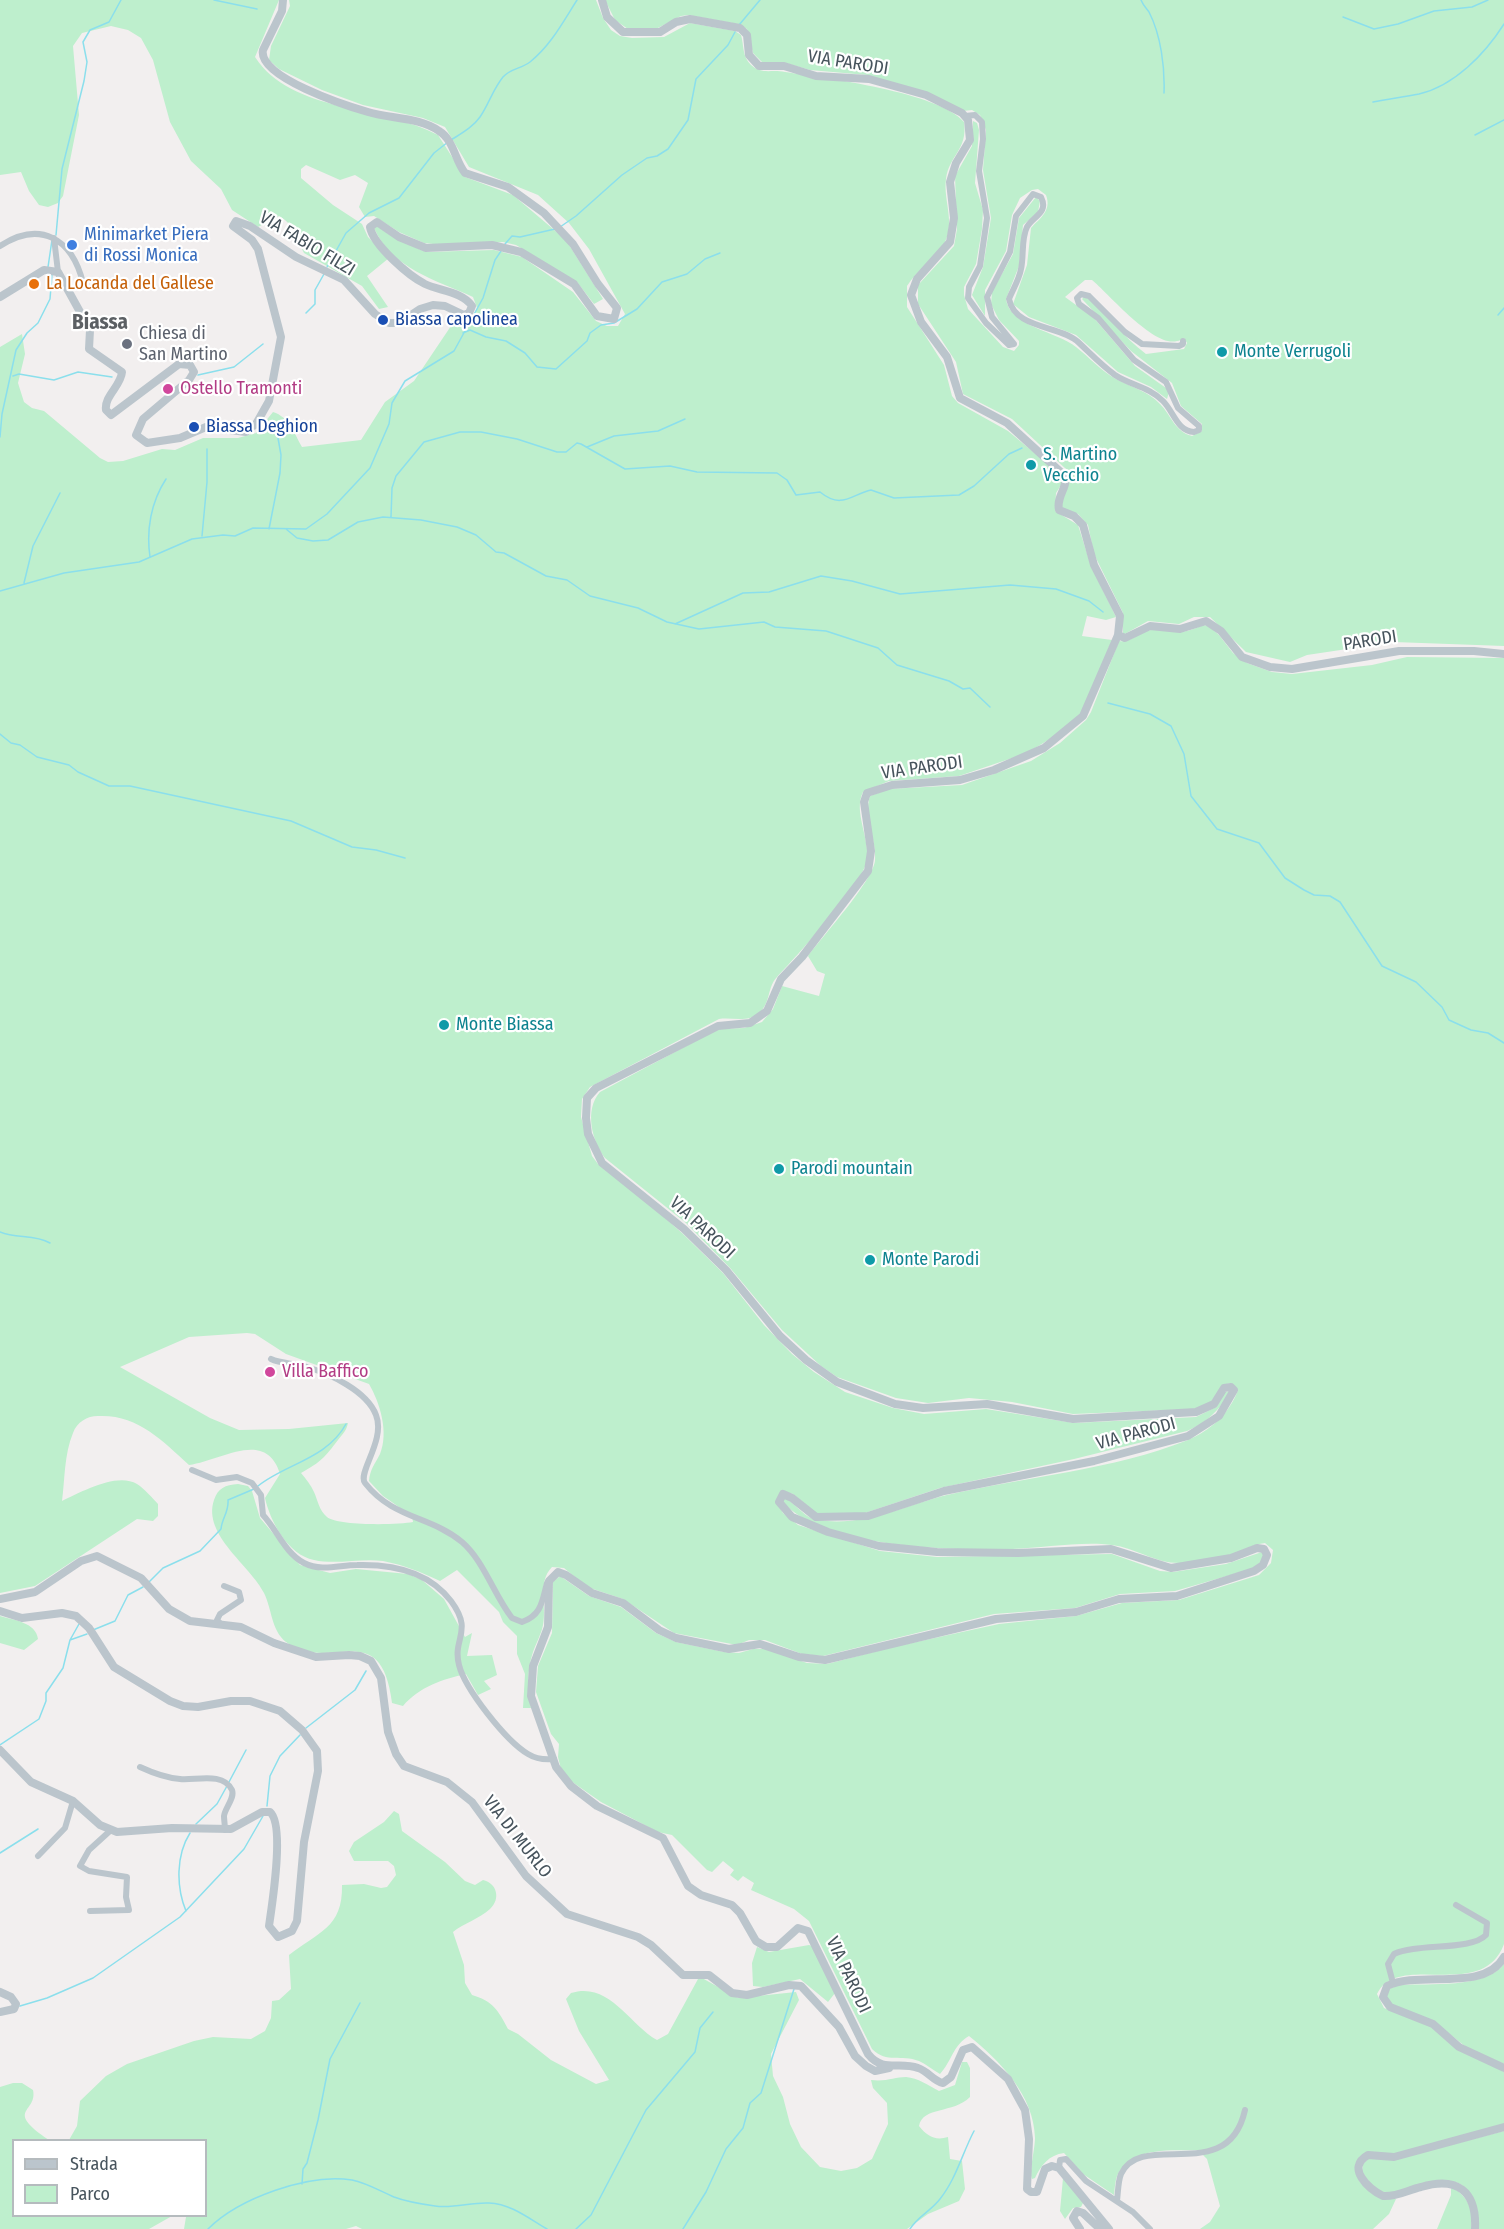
<!DOCTYPE html>
<html>
<head>
<meta charset="utf-8">
<style>
  body { margin:0 }
  #map { position:relative; width:1504px; height:2229px; overflow:hidden; background:#f2efef; font-family:"Fira Sans Condensed",sans-serif }
  canvas { display:block }
  .legend { position:absolute; left:12px; top:2139px; width:195px; height:78px; box-sizing:border-box; background:#fff; border:2px solid #b5bbbe; margin:0; padding:8px 10px; list-style:none; font-size:18px; color:#47545d }
  .legend li { display:flex; align-items:center; gap:12px; height:30px }
  .legend b { width:30px; border:2px solid #b5bbbe }
</style>
</head>
<body>
<div id="map">
<canvas width="1504" height="2229"></canvas>
<ul class="legend">
<li><b style="height:8px;background:#bbc5cc"></b>Strada</li>
<li><b style="height:16px;background:#beefcd"></b>Parco</li>
</ul>
</div>
<script>
const ctx = document.querySelector('canvas').getContext('2d');
ctx.lineJoin = 'round';
function fill(path, color) { ctx.fillStyle = color; ctx.fill(path, 'evenodd'); }
function stroke(path, color, width, dash) { ctx.strokeStyle = color; ctx.lineWidth = width; ctx.lineCap = dash ? 'butt' : 'round'; ctx.setLineDash(dash || []); ctx.stroke(path); }
function drawText(font, color, halo, rows, align = 'center') {
  ctx.font = font + ' "Fira Sans Condensed",sans-serif'; ctx.lineWidth = 4.5; ctx.setLineDash([]); ctx.textBaseline = 'middle'; ctx.strokeStyle = halo; ctx.fillStyle = color; for (const [text, x, y, turn = 0] of rows) {
    ctx.save(); ctx.translate(x, y); ctx.rotate((+turn || 0) * Math.PI / 180); ctx.textAlign = isNaN(turn) ? turn : align; if (halo) ctx.strokeText(text, 0, 0); ctx.fillText(text, 0, 0); ctx.restore();
  }
}
fill(new Path2D(`
  M0 0H279L255 57C291 113 384 106 438 135L465 177 513 195 566 240 603 299 594 304 577 282 516 245 503 242 443 245 424 243 399 232 374 216 365 217 359 207 368 183 355 175 340 180 306 165 301 169V178L333 205 362 224 368 237 389 258 367 276 388 307 379 309 362 286 304 253C297 238 295 225 279 216L258 227 232 210 221 189 191 161 170 122 153 60 141 38 128 30 111 26 82 33 73 46 79 115 63 196 58 203 48 207 39 205 29 191 21 172 0 175Z
  M289 0H596L603 18 611 30 620 36 632 38 664 37 690 23 735 31 741 35C744 45 742 57 751 65 762 75 771 69 785 72 825 78 939 92 964 122 968 150 949 155 946 179 943 201 956 223 944 244 934 260 917 270 907 286V307L944 365 952 396 958 403 1008 431 1061 475 1063 482 1056 493 1055 511 1078 525 1091 566 1116 617 1106 620 1087 616 1082 636 1112 640 1081 714 1058 734 1027 753 959 776 889 781 863 792C853 812 870 838 867 860 864 883 795 958 777 977 767 987 771 1003 759 1013 748 1023 732 1017 719 1019L590 1087 582 1099 581 1117 592 1156 598 1164 639 1195 682 1233 723 1273 764 1325 792 1354 814 1372 845 1392 893 1408 924 1414 986 1409 1074 1423 1196 1417 1216 1407 1225 1392 1231 1391C1219 1410 1208 1422 1187 1431L1074 1459 940 1488 865 1513H816L793 1494 782 1491 776 1501 783 1513 798 1525 880 1551 937 1557 1112 1554 1160 1571 1173 1572 1226 1564 1262 1552 1265 1557 1255 1568 1175 1591 1120 1594 1075 1608 994 1614 823 1656 802 1654 765 1640H749L737 1645 674 1633 623 1599 587 1587 564 1568 552 1567C537 1582 547 1606 543 1625 541 1635 536 1643 533 1652 527 1670 527 1690 531 1708H523L525 1674 517 1654V1636L503 1622 499 1612 457 1570 440 1581C421 1572 404 1565 383 1561 361 1558 336 1565 314 1560 288 1555 270 1521 265 1498L280 1474C266 1428 221 1461 189 1465 162 1440 137 1414 98 1416 87 1416 77 1422 73 1433 64 1455 65 1479 62 1501 81 1492 117 1472 137 1484 145 1489 152 1498 158 1504V1516L153 1521 137 1519 35 1586 0 1593V347L22 334 25 354 18 383 24 402 32 408 44 411 100 458 108 462 123 461 162 449 175 450 203 438H238L256 433 273 412C289 417 294 433 302 447L361 440 385 402 414 381 453 323 472 317 477 308 473 297C436 280 392 269 374 228L377 226 396 239 426 252 494 250 522 257 573 292 596 321 607 326H618L625 314 589 249 569 223 538 195 469 167 445 127 423 118 363 105 322 90 279 69 269 60 271 46 290 6ZM247 1333 255 1334 286 1354 369 1384C380 1403 389 1432 380 1454 375 1464 370 1469 369 1481L383 1496 412 1516 413 1522C398 1525 337 1526 327 1517 319 1510 318 1501 314 1492 311 1485 306 1479 301 1473 321 1462 325 1457 338 1440 343 1433 346 1432 348 1423L289 1429 239 1430 210 1418 120 1367 189 1337Z
  M605 0H1504V646L1394 642 1307 655 1290 662 1246 652 1210 617H1194L1179 624 1148 621 1123 635V613L1094 554 1088 525 1078 514 1062 509 1061 501 1070 481 1066 469 1012 419 963 394 956 362 918 304V285L954 246 957 229 955 176 972 146 973 121 977 123 979 130 975 183 983 210 982 229 976 264 964 287V295L968 309 1003 347 1014 351 1019 345V341L999 320 991 304 992 292 1013 254 1019 218 1036 197 1040 201 1038 212 1023 225 1019 266 1006 299C1009 326 1058 332 1076 347 1089 357 1101 371 1116 379 1131 387 1148 391 1160 404 1171 415 1175 432 1192 436L1202 431V424L1181 406 1172 383 1131 351 1082 299 1085 296C1107 313 1123 337 1146 354L1184 349 1187 343 1184 338C1182 339 1179 341 1177 341 1154 348 1108 293 1092 280H1085L1065 297 1094 318 1135 366 1166 388 1169 392 1167 399 1151 387 1118 372 1076 335 1029 317 1013 304 1027 265 1031 228C1040 218 1052 211 1046 195L1038 189 1032 190 1020 198 1012 215 1006 251 985 290V316L972 295 983 267 991 218 983 170 986 130 980 115 972 110 963 111 931 94 867 75 810 70 782 62 763 63 753 53 747 29 738 24 688 15 681 16 656 29H628L615 20Z
  M1203 625 1209 626 1219 635 1233 653 1247 663 1272 672 1292 674 1372 665 1407 657 1504 658V1944C1482 2003 1398 1950 1377 1994L1384 2008 1431 2026 1504 2072V2124L1393 2154 1366 2152 1358 2179C1366 2191 1382 2200 1396 2199L1389 2214 1373 2229H1200L1210 2222 1220 2206 1207 2159 1198 2150C1172 2151 1136 2146 1119 2172 1115 2178 1115 2188 1114 2195L1083 2174 1064 2153C1049 2155 1041 2165 1035 2178L1032 2179C1029 2171 1035 2149 1035 2138 1034 2095 1000 2061 969 2036 953 2045 952 2061 940 2074 933 2070 926 2064 919 2061 901 2054 887 2064 872 2049L809 1921 794 1909 751 1890 754 1883 743 1876 738 1881 730 1875 734 1870 723 1861 712 1872 707 1870 672 1835 658 1832 601 1802 568 1779 561 1769 558 1757 559 1744 551 1734 536 1692 538 1666 552 1633 553 1582 560 1576 589 1596 621 1607 656 1633 676 1642 724 1652 739 1653 753 1649H766L807 1663 827 1664 893 1647 999 1624 1076 1616 1122 1603 1179 1600 1259 1575 1271 1563 1273 1550 1265 1543C1253 1544 1242 1551 1231 1555 1216 1559 1197 1562 1182 1563 1156 1564 1136 1548 1112 1545 1082 1541 1043 1548 1012 1549 953 1551 821 1548 782 1501L784 1498C796 1503 805 1519 818 1520 864 1527 903 1506 947 1495 1025 1477 1113 1470 1188 1440 1211 1430 1229 1414 1238 1390L1231 1383 1223 1385 1211 1402 1194 1409 1073 1414 1012 1402 969 1398 928 1403 896 1398 837 1377 821 1366 782 1330 731 1269 686 1223 605 1158C592 1141 584 1110 600 1092L718 1029 744 1028 762 1022 773 1009 782 986 819 996 825 974 817 971 808 956C823 936 872 882 875 861 877 840 863 816 870 796L889 789 962 785 1031 761 1060 743 1086 720 1091 712 1119 641C1132 643 1139 631 1151 630 1176 629 1174 638 1203 625Z
  M238 1484 248 1486 252 1491 260 1518 300 1565 330 1573 356 1569 408 1574 422 1580 444 1599 465 1637 472 1633 467 1656 492 1655 497 1675 484 1681 491 1689 478 1695 466 1674C443 1679 419 1687 403 1706L392 1703C381 1614 329 1675 286 1642 271 1630 272 1609 264 1593 251 1566 202 1535 214 1500 218 1488 225 1485 238 1484Z
  M0 1616C13 1620 36 1622 38 1639L24 1650 0 1643Z
  M394 1811 399 1814 402 1831 445 1862 465 1881 475 1885 483 1880C497 1883 501 1899 490 1909 479 1919 464 1923 453 1932L464 1965 465 1983 472 1995C493 2001 498 2010 508 2029L518 2034 551 2060 596 2084 609 2080 579 2031 566 1999 571 1993C609 1981 629 2024 657 2040L668 2034 698 1979 702 1978 738 1998 796 1992 799 2000 771 2054 773 2076 783 2097 790 2124 801 2147 820 2167 841 2171 857 2168 872 2159 888 2124 887 2103 873 2088 871 2080C886 2082 895 2077 906 2077 918 2078 928 2085 939 2091L955 2085 962 2062H967L970 2068V2097C953 2114 923 2106 919 2126 927 2136 935 2141 948 2137L950 2159 962 2161 965 2189 959 2201 928 2214 907 2229H362L356 2226 346 2229H184L186 2217 173 2216H206V2140H69L77 2126 80 2101 106 2076 127 2064 194 2041 213 2037 251 2039 265 2031 271 2018 272 2001 279 2000 291 1989 289 1955C318 1932 343 1928 342 1885L364 1884 381 1888 387 1887 396 1875 394 1866 388 1861H354L349 1851 354 1842 384 1822Z
  M809 1945 812 1946 835 1993 828 2002 800 1979 763 1987 753 1986 752 1963 757 1947 769 1952Z
  M1504 1964V2064L1466 2047 1432 2020 1392 2005 1386 1999 1389 1989 1399 1985C1429 1983 1485 1989 1504 1964Z
  M13 2083H22L33 2090C38 2113 3 2109 49 2140H14V2216H172L149 2229H0V2087Z
  M1504 2131V2229H1478C1473 2176 1457 2175 1409 2188 1402 2190 1394 2194 1386 2193 1375 2191 1368 2181 1362 2172L1363 2164 1369 2158 1393 2160Z
  M1063 2178 1084 2201 1081 2207 1073 2208 1065 2219 1060 2211Z
  M1451 2187C1468 2195 1474 2211 1471 2229H1437L1451 2195Z`), '#beefcd');
stroke(new Path2D(`
  M214 0 257 9
  M1141 0C1143 5 1146 8 1149 12 1161 35 1165 68 1164 93
  M1343 17 1374 29 1398 24 1434 11 1472 7 1488 0
  M739 25 760 0
  M1373 102C1388 99 1404 97 1419 94 1454 86 1485 54 1504 24
  M1475 135 1504 120
  M451 140C462 133 473 127 480 117 489 104 493 89 503 77 511 68 521 69 530 62 551 45 563 22 577 0
  M560 227 576 216 622 175 647 158 657 156 668 149 688 120 696 79 728 45 735 32
  M56 235 62 169 84 81 87 62 83 42 90 30 109 22 121 0
  M505 244 512 236 520 237 555 229
  M48 267 52 240
  M327 267 346 233 369 213 399 198 434 153 448 142
  M306 313 315 304V290L324 274
  M1498 315 1504 308
  M463 333 470 330 486 337 506 341 525 353 537 367 556 369 587 341 590 333 601 325 614 323 637 309 662 282 687 274 705 259 720 253
  M198 375 234 367 263 344
  M13 376 19 374 54 380 78 372 112 377
  M0 437 2 414 16 350 27 333 38 323 50 299 52 274
  M587 447 614 436 658 431 685 419
  M391 517 392 488 396 476 424 442 460 432H481L517 439 557 452H566L577 443 581 444 625 469 670 466 697 472 777 473 787 480 796 495 820 492C842 510 852 494 871 490L894 498 959 495 974 486 1009 454 1022 448
  M269 529 280 473 281 455 278 438 287 420
  M286 529 297 538 313 541 328 540 358 522 383 517 421 520 457 527 476 535 496 552 504 553 546 576 567 580 590 596 638 608 667 622 699 629 764 622 775 627 826 631 878 648 897 665 949 681 963 689 970 688 990 707
  M202 536 207 482V449
  M150 557C146 530 151 502 166 479
  M24 583 33 546 60 493
  M0 591 64 573 139 562 192 539 223 535 235 536 253 528 306 529 327 514 370 468 389 424 392 403 405 381 454 351 483 298 495 260 501 251
  M675 624 743 593 769 592 821 576 852 581 900 594 1010 585 1056 589 1089 601 1103 612
  M1108 703 1150 714 1171 726 1184 754 1191 796 1217 829 1259 843 1285 878 1304 890 1314 895 1330 896 1340 902 1382 966 1416 982 1442 1007 1449 1020 1471 1030 1488 1033 1504 1043
  M0 734 11 743 20 745 37 757 69 765 78 772 109 786H130L291 821 352 847 376 850 405 858
  M0 1232C16 1239 34 1234 50 1243
  M258 1486C285 1464 327 1459 346 1424
  M149 1582 163 1568 200 1551 221 1529C222 1518 229 1512 228 1500L254 1489
  M93 1630 115 1621 128 1595 143 1587
  M70 1640 87 1634
  M306 1728 355 1690 366 1671
  M0 1745 39 1719 46 1701V1693L63 1668 70 1640 79 1624
  M229 1782 246 1750
  M267 1806 270 1776 280 1756 300 1735
  M196 1824 217 1804 227 1786
  M0 1853 38 1829
  M186 1911C176 1887 176 1855 190 1833
  M20 2006 47 1998 93 1978 180 1917 244 1849 263 1816
  M302 2184 303 2169 307 2163 318 2120 330 2059 360 2003
  M208 2229C239 2198 309 2173 352 2180 367 2183 380 2191 394 2197 407 2202 421 2204 435 2206 453 2209 471 2202 489 2203 511 2204 528 2218 547 2229
  M576 2229 591 2215 646 2110 695 2052 700 2028 713 2012
  M683 2229 706 2192 726 2149 743 2128 750 2103 761 2093 794 1989
  M910 2229C918 2216 931 2211 940 2199 956 2179 962 2154 974 2131`), '#8bdfec', 1.5);
stroke(new Path2D(`
  M965 116 975 115 982 122 983 139 979 171 987 218 980 266 969 287 968 298 986 323 1009 345 1014 344 992 317 987 297 1010 252 1016 216 1033 194 1041 197C1049 213 1033 216 1027 227 1021 239 1024 256 1021 269 1019 280 1013 289 1009 299 1015 329 1058 325 1077 341 1089 352 1101 365 1115 375 1130 385 1149 387 1163 401 1174 412 1177 431 1194 432L1199 430V426L1178 408 1166 382 1134 360 1098 318 1079 304 1077 298 1081 294 1089 296 1125 332 1142 344 1179 346 1183 344V341
  M54 238 58 272
  M0 246C40 220 72 238 83 283
  M271 1359C281 1364 296 1363 307 1367 330 1374 367 1391 376 1415 386 1440 357 1473 365 1483 393 1519 431 1516 462 1542 484 1561 494 1595 512 1618L522 1622C542 1615 542 1601 547 1583
  M192 1470 216 1480 237 1477 252 1483 261 1495 263 1515C277 1530 285 1553 304 1563 322 1572 339 1565 357 1565 392 1564 429 1572 451 1601 474 1632 452 1638 459 1665 465 1689 506 1741 528 1754 536 1759 544 1760 554 1759
  M221 1624 217 1620 220 1614 241 1600 239 1592 224 1586
  M140 1767C153 1773 166 1778 180 1779 194 1781 223 1771 232 1790 235 1798 225 1808 224 1816 224 1820 225 1825 225 1830
  M38 1856 65 1828 73 1801
  M90 1911 129 1910 126 1897 127 1877 89 1871 80 1866 89 1850 111 1830
  M1393 1983 1388 1964 1394 1954C1417 1943 1471 1951 1486 1935L1487 1923 1456 1905
  M1059 2168 1060 2160 1066 2159 1086 2181 1133 2212 1150 2229
  M1117 2201C1118 2193 1118 2181 1121 2174 1142 2129 1228 2187 1245 2110`), '#bbc5cc', 6);
stroke(new Path2D(`
  M602 0 607 17 623 32H660L676 22 690 19 740 28 747 35 749 55 759 66H784L816 76 869 79 926 95 962 113 968 120 970 140 956 163 950 182 954 218 950 242 917 279 911 295 921 322 947 357 960 398 1007 423 1065 476C1068 488 1056 496 1059 510L1074 516 1083 525 1094 565 1120 616 1118 635 1083 716 1044 748 994 770 960 780 892 785 867 793 864 802 871 851 868 871 802 957 781 979 767 1011 750 1023 718 1026 596 1088 587 1098 586 1118 588 1134 602 1163 684 1229 726 1270 780 1336 806 1360 837 1382 895 1404 923 1408 987 1404 1073 1419 1196 1412 1214 1404 1224 1388 1231 1387 1234 1390 1219 1416 1188 1436 1094 1461 944 1491 868 1516 816 1517 792 1498 783 1494 779 1502 792 1517 828 1532 879 1546 937 1552 1018 1553 1111 1549 1171 1568 1231 1558 1257 1548 1264 1549 1267 1555 1263 1565 1254 1571 1177 1596 1119 1599 1076 1612 996 1619 825 1660 799 1657 760 1644 729 1649 676 1638 659 1630 623 1603 592 1593 566 1575 558 1572 549 1581 548 1627 533 1666 531 1696 556 1767 571 1786 597 1806 663 1838 688 1886 701 1895 732 1905 740 1913 756 1941 766 1947H777L798 1928 808 1931 868 2054C883 2073 899 2061 918 2068 928 2071 933 2081 943 2083L951 2077 963 2050 972 2047 1008 2079 1025 2110 1029 2139 1027 2189 1031 2192H1037L1045 2169 1052 2166 1059 2168 1109 2229
  M0 297 44 270 58 272 90 330 89 349 122 372C121 386 104 396 106 410L111 415 179 364 190 365 194 372 189 380 143 419 136 435 147 443 180 438 206 427 246 432 256 424 269 401 281 337 258 249 252 240 233 226 236 221 250 226 296 257 344 280 375 314 389 323H399L420 309 433 305 445 306 464 315 469 313 472 306C463 292 440 291 425 284 409 276 373 245 370 227L377 222 399 237 426 248 492 245 521 252 574 284 597 316 614 319 617 308 598 284 573 244 544 213 508 187 465 173C455 161 454 140 439 131 419 117 391 119 368 112 347 106 257 77 263 50L282 11 283 0
  M1118 635 1125 638 1150 626 1180 629 1206 621 1221 631 1242 657 1270 667 1292 669 1399 651H1474L1504 654
  M0 1599 35 1592 81 1561 97 1556 141 1578 169 1609 190 1621 241 1627 274 1643 316 1657 349 1655 360 1656 371 1661 381 1678 388 1732 396 1754 404 1766 447 1782 472 1802 526 1876 567 1914 638 1937 651 1945 683 1975H709L732 1993 747 1995 789 1985 801 1986 839 2027 855 2056 866 2066 875 2071 889 2068
  M0 1611 22 1618 62 1613 76 1616 89 1628 114 1667 170 1701 183 1706 198 1707 231 1701H250L280 1711 302 1730 317 1751 318 1771 304 1842 297 1921 292 1931 278 1937 269 1926C272 1905 285 1825 270 1812H262L231 1829 172 1828 117 1832 100 1825 73 1801 31 1782 0 1750
  M1504 1957C1484 1993 1420 1970 1387 1986L1383 1997 1390 2007 1433 2024 1459 2047 1504 2068
  M0 1992 11 1997 16 2004 14 2009 0 2012
  M1080 2229 1073 2218 1077 2211 1083 2213 1100 2229
  M1475 2229C1477 2191 1457 2176 1421 2187 1408 2190 1397 2197 1383 2196 1369 2189 1345 2168 1368 2155L1394 2157 1504 2127`), '#bbc5cc', 8);
for (const [x, y, r, color] of [
  [72,245,6,"#3f7fe0"],
  [34,284,6,"#e8710a"],
  [383,320,6,"#1a4fb4"],
  [127,344,6,"#6b7280"],
  [1222,352,6,"#0f9aa8"],
  [168,389,6,"#d1479c"],
  [194,427,6,"#1a4fb4"],
  [1031,465,6,"#0f9aa8"],
  [444,1025,6,"#0f9aa8"],
  [779,1169,6,"#0f9aa8"],
  [870,1260,6,"#0f9aa8"],
  [270,1372,6,"#d1479c"]
]) { const dot = new Path2D(); dot.arc(x, y, r, 0, 2 * Math.PI); ctx.fillStyle = color; ctx.fill(dot); stroke(dot, '#fff', 2); }
drawText('18px', '#47545d', '#fff', [
  ["VIA PARODI",848,63,9],
  ["VIA FABIO FILZI",307,244,31],
  ["PARODI",1370,641,-9],
  ["VIA PARODI",922,768,-8],
  ["VIA PARODI",702,1228,43],
  ["VIA PARODI",1136,1434,-15],
  ["VIA DI MURLO",517,1837,52],
  ["VIA PARODI",848,1975,65]
]);
drawText('18px', '#366cbe', '#fff', [
  ["Minimarket Piera",84,235],
  ["di Rossi Monica",84,256]
], 'left');
drawText('18px', '#c56008', '#fff', [
  ["La Locanda del Gallese",46,284]
], 'left');
drawText('18px', '#164399', '#fff', [
  ["Biassa capolinea",395,320],
  ["Biassa Deghion",206,427]
], 'left');
drawText('18px', '#5b616d', '#fff', [
  ["Chiesa di",139,334],
  ["San Martino",139,355]
], 'left');
drawText('18px', '#0d838f', '#fff', [
  ["Monte Verrugoli",1234,352],
  ["S. Martino",1043,455],
  ["Vecchio",1043,476],
  ["Monte Biassa",456,1025],
  ["Parodi mountain",791,1169],
  ["Monte Parodi",882,1260]
], 'left');
drawText('18px', '#b23c85', '#fff', [
  ["Ostello Tramonti",180,389],
  ["Villa Baffico",282,1372]
], 'left');
drawText('bold 21px', '#5c6064', '#fff', [
  ["Biassa",100,323]
]);
</script>
</body>
</html>
